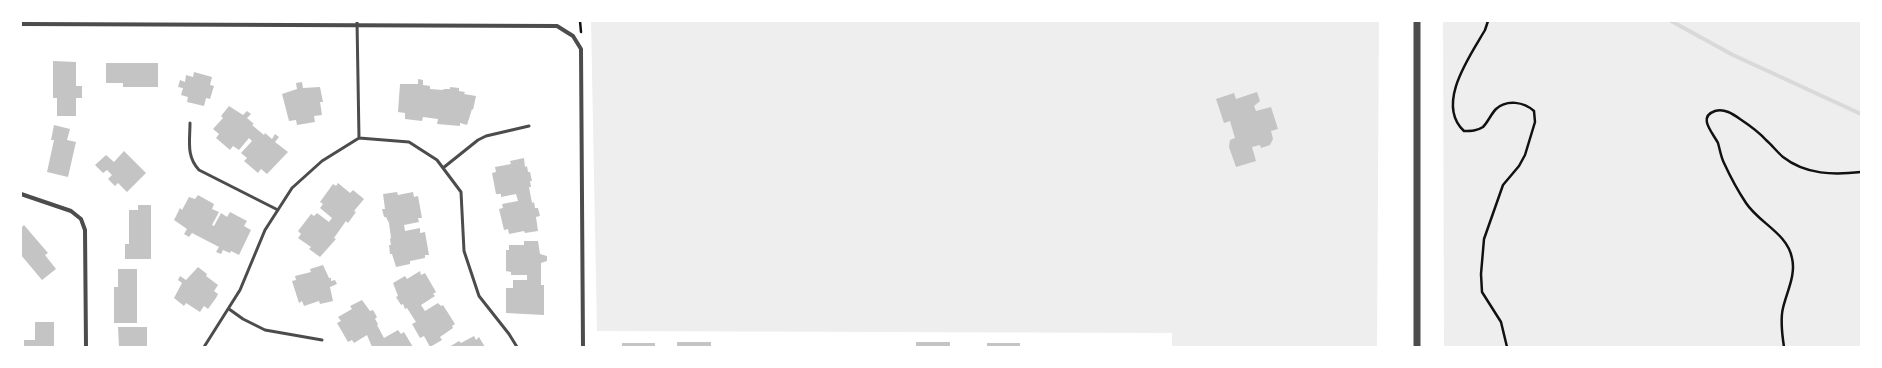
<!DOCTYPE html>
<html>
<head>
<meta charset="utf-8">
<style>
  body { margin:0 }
  #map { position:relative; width:1882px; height:368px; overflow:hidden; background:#fff; font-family:Montserrat,sans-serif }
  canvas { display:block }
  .frame { position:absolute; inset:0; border:22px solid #fff; pointer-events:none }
</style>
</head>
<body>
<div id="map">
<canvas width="1882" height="368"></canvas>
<div class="frame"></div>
</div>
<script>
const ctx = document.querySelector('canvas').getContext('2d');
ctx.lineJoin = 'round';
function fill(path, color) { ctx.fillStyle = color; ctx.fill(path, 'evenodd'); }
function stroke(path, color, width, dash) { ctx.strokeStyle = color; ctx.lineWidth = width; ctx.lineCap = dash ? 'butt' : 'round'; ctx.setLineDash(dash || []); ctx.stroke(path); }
fill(new Path2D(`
  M591 21H1379L1377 347H1172V333L597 331Z
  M1443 21H1861V347H1444Z`), '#eee');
stroke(new Path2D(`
  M1671 21 1733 55 1861 114`), '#d9d9d9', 4);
fill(new Path2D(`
  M53 61 76 62V86H82V98H76V116H57V98H53Z
  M106 63H158V87H123V83H106Z
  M194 72 212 77 210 85 214 86 210 99 206 98 204 106 187 102 188 97 181 95 183 88 178 87 180 80 185 82 186 75 193 77Z
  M418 79 423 80V85L430 86V89L443 90 444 89H450V87L459 88V91L465 92 464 94 476 96 473 110 472 109 467 125 460 123V126L437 124 438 119 423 117 422 121 405 119V113L398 112 400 84H418Z
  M302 82 303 88 320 87 323 102H320L322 115 314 116 315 122 297 125 296 120 289 121 282 94 297 89 296 83Z
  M1257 92 1260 101 1254 106 1256 111 1271 107 1278 129 1271 131 1273 139 1270 145 1261 148 1260 145 1252 147 1256 161 1236 167 1229 147 1230 140 1235 138 1230 121 1224 123 1216 99 1234 93 1236 99Z
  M229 106 243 115 247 111 251 114 247 118 254 124 252 125 264 135 265 133 272 139 275 134 279 137 275 142 288 152 267 174 261 169 258 173 244 161 247 158 241 153 252 141 249 138 239 150 233 146 230 150 216 138 219 134 213 129 223 118 221 116Z
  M54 125 70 129 67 140 76 142 68 177 47 172 54 140H51Z
  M124 151 146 173 127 192 118 183 115 186 108 179 112 175 107 170 103 173 95 165 106 155 114 162Z
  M524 158 525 167 527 166 528 172H530L532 181H530L531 187H529L532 203 534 202 535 208H538L540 216 536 217 538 231 525 233 524 231 509 234 508 229 504 230 499 209 503 208 502 204 518 201 516 194 501 197V194H496L492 173 496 172 495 167 511 164 510 161Z
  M338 183 350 193 353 190 364 199 354 211 356 212 348 223 346 221 334 238 336 239 320 257 309 249 311 247 298 238 301 234 298 231 311 214 314 216 317 213 329 222 332 218 320 208 323 204 320 202 333 184 336 186Z
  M397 192 398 195 413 192 414 197 418 196 422 218H418L419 222 404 225 405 231 420 228V233L425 232 429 255H425V258L410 261V264L396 267 392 254H390L389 245H391L390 239 391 238 389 223 386 217H384L382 209H385L383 194Z
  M198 195 214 204 212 209 219 212 212 225 214 226 221 213 227 217 230 212 247 221 244 226 251 230 239 255 231 251 230 253 223 250 221 254 216 252 219 247 192 233 189 237 184 234 187 229 174 220 180 208 182 210 189 197 195 199Z
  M138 205H151V259H125V244H129V210H138Z
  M24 225 48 253 45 255 56 269 42 280 21 255V228Z
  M524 241H538L540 254 547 256V261L541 263V285H544V315L506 313V288H513V280H527V275H511V272L506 271V250H509V245H524Z
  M323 265 329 278H331V281L335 280 337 284 330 287 333 301 320 304 319 301 304 306 302 301 299 303 292 281 296 280 295 276 311 272 310 269Z
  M198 267 207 274 206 276 218 285 214 291 218 294 216 298 208 309 204 306 200 312 186 303 184 306 174 298 182 283 178 280 180 276 186 280Z
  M118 269H137V323H114V287H118Z
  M420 271 421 275 425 273 436 292 433 294 435 296 421 305 425 311 438 303 441 306 443 305 455 324 452 326 453 328 440 337 442 340 430 347 424 336 420 338 412 324 416 322 407 308 405 309 403 304 401 305 396 297 398 296 393 283 405 276 407 279Z
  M362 300 370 311 373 310 377 317 375 319 378 324 377 325 384 338 398 330 401 334 404 332 413 347H372L367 335 354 343 352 340 348 342 337 323 341 321 338 317 352 309 350 306Z
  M35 322H54V347H24V340H35Z
  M118 327H147V347H119Z
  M474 336 476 340 479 337 485 347H449L459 341 461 343Z
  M677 342H711V347H677Z
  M916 342H950V347H916Z
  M622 343H655V347H622Z
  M987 343H1020V347H987Z`), '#c4c4c4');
stroke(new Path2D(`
  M580 21 581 32
  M1488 21 1485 30C1470 56 1435 104 1464 131 1471 131 1477 131 1483 127 1488 122 1491 114 1496 109 1507 99 1524 102 1534 111L1535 122 1525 155 1519 166 1503 185 1484 239 1481 274 1482 292 1501 322 1507 347
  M1784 347C1782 334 1780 320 1783 308 1787 291 1796 275 1792 258 1787 233 1759 223 1746 203 1738 191 1730 176 1724 163 1721 157 1720 150 1718 143 1713 133 1697 117 1715 111 1724 108 1733 114 1740 119 1749 125 1759 132 1766 140 1772 145 1777 152 1783 157 1806 175 1834 175 1861 172`), '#111', 2.5);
stroke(new Path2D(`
  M357 21 359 138
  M190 123C190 141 186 156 199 170L278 210
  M443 168 478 140 486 136 529 126
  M229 309 243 319 265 330 322 340
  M204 347 240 290 265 230 292 188 322 161 359 138 409 142 437 160 461 192 464 251 479 296 509 334 517 347`), '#4c4c4c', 3);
stroke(new Path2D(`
  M21 24 557 26 573 36 581 49 583 347
  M21 194 71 211 81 219 85 230 86 347`), '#4c4c4c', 4);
stroke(new Path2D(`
  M1417 347V21`), '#4c4c4c', 7);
</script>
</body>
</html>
